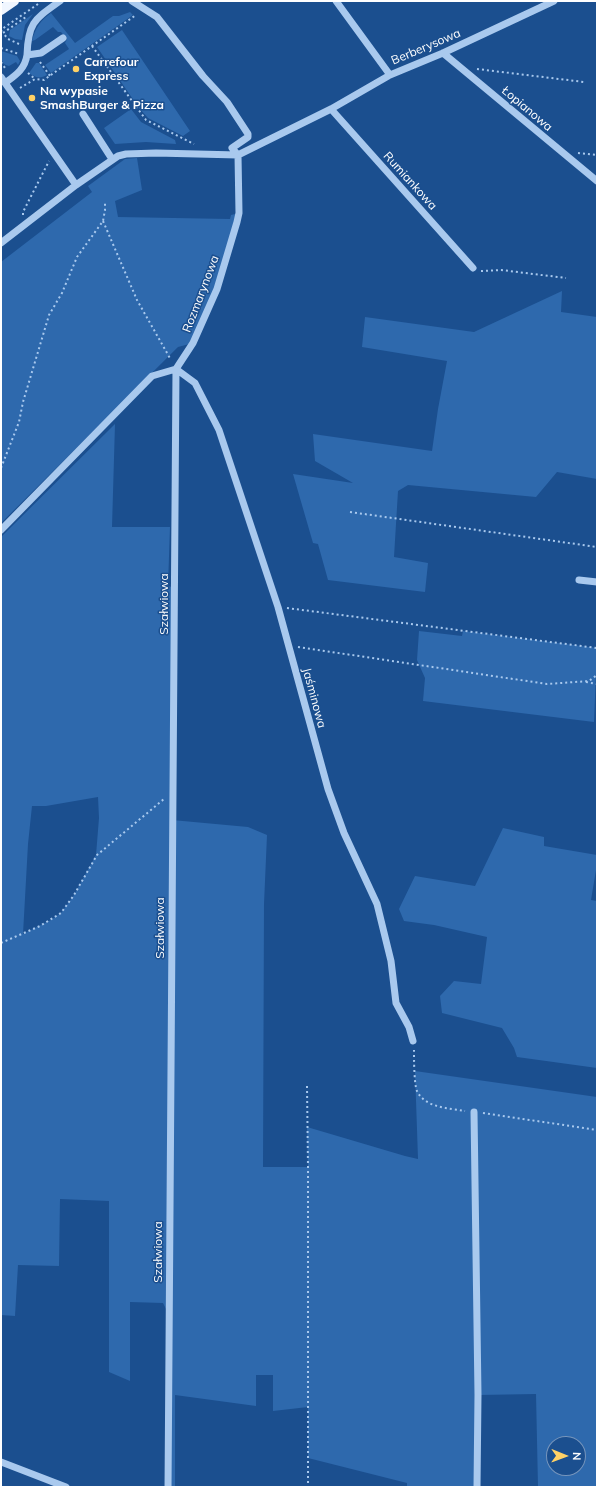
<!DOCTYPE html>
<html>
<head>
<meta charset="utf-8">
<style>
  body { margin:0 }
  #map { position:relative; width:598px; height:1488px; overflow:hidden; background:#1b4f8f; font-family:Mulish,sans-serif }
  canvas { display:block }
  .frame { position:absolute; inset:0; border:2px solid #fff; pointer-events:none }
  .north { position:absolute; left:546px; top:1436px; width:40px; height:40px; box-sizing:border-box; background:#1b4f8f; border:1px solid #7695bc; border-radius:50%; rotate:91deg; font-size:11px; font-weight:700; line-height:16px; text-align:center; color:#fff }
  .north::after { content:''; display:block; margin:auto; width:14px; height:18px; background:#ffd166; clip-path:polygon(50% 0,100% 100%,50% 72%,0 100%) }
</style>
</head>
<body>
<div id="map">
<canvas width="598" height="1488"></canvas>
<div class="frame"></div>
<div class="north">N</div>
</div>
<script>
const ctx = document.querySelector('canvas').getContext('2d');
ctx.lineJoin = 'round';
function fill(path, color) { ctx.fillStyle = color; ctx.fill(path, 'evenodd'); }
function stroke(path, color, width, dash) { ctx.strokeStyle = color; ctx.lineWidth = width; ctx.lineCap = dash ? 'butt' : 'round'; ctx.setLineDash(dash || []); ctx.stroke(path); }
function drawText(font, color, halo, rows, align = 'center') {
  ctx.font = font + ' Mulish,sans-serif'; ctx.lineWidth = 3; ctx.setLineDash([]); ctx.textBaseline = 'middle'; ctx.strokeStyle = halo; ctx.fillStyle = color; for (const [text, x, y, turn = 0] of rows) {
    ctx.save(); ctx.translate(x, y); ctx.rotate((+turn || 0) * Math.PI / 180); ctx.textAlign = isNaN(turn) ? turn : align; if (halo) ctx.strokeText(text, 0, 0); ctx.fillText(text, 0, 0); ctx.restore();
  }
}
fill(new Path2D(`
  M130 12 133 15 51 73 45 65 69 49 65 43 67 39 61 32H58L53 27 35 40 38 46 35 40 32 41C35 28 41 20 51 13L75 43 113 16H119Z
  M33 14 25 25 22 40 15 39 9 36 10 30Z
  M122 30 190 131 183 136 148 118 139 108 97 47Z
  M1 51 17 56 20 61 18 65 16 62 9 66C1 65 1 58 1 51Z
  M36 63H39L47 75C40 79 36 78 29 73Z
  M131 109 141 122 175 140 176 144 146 142 115 144 104 128Z
  M137 158 142 190 115 201 118 217 230 219 231 215 239 213 232 242 193 343 178 347 1 523V262L92 192 88 186 125 159Z
  M562 291 561 312 597 317V479L557 472 536 497 408 485 398 491 394 557 428 563 425 592 328 580 318 544 313 543 293 474 353 483 315 461 313 434 432 451 438 409 447 361 362 347 365 317 474 332Z
  M115 424 112 527H170L168 586 175 588 172 820 248 827 267 835 264 904 263 1167H308L307 1127 405 1156 418 1159 415 1071 597 1097V1487H538L536 1394 478 1395 477 1487H407V1483L308 1458V1407L273 1411V1375H256V1406L175 1395V1487H168L169 1315 163 1303 130 1302V1381L109 1372V1201L60 1199 59 1266 18 1265 15 1316 1 1315V537ZM98 797 99 818 96 855 74 895 61 913 51 920 23 934 28 844 32 806H46ZM554 1444H578V1468H554Z
  M419 631 462 636 463 631 597 648 594 722 423 701 425 678 417 660Z
  M503 828 544 837V846L597 855V864L591 900 597 901V1068L517 1057 514 1048 502 1028 442 1013 440 996 454 981 481 984 487 937 434 925 404 921 399 909 415 876 475 886Z`), '#2e69ad');
stroke(new Path2D(`
  M1 32 2 29 38 4
  M19 44 8 39 3 33 26 17
  M92 46 146 120 194 144
  M1 48 19 54
  M1 62 5 68
  M40 62 50 76
  M477 69 584 82
  M28 73 35 79
  M20 88 35 79 44 80 48 77 136 15
  M578 153 597 155
  M23 215V212L49 161
  M103 221 137 300 171 360
  M481 271 501 270 566 278
  M1 468 19 422 23 402 49 315 62 293 77 257 103 221 105 210V202
  M350 512 597 547
  M287 608 597 648
  M298 647 547 684 589 681 597 675
  M586 682 597 684
  M1 943 40 926 61 913 74 895 97 855 164 799
  M414 1050C414 1059 414 1084 417 1091 425 1108 449 1108 465 1111
  M307 1086 308 1167V1487
  M483 1113 597 1130`), '#a9c9ee', 2, [2, 3]);
stroke(new Path2D(`
  M60 1C35 19 28 22 27 55L41 53 63 38
  M132 1 157 17 203 76 227 102 248 134V137L232 148 238 155
  M336 1 390 75
  M443 53 597 181
  M1 77 76 185
  M5 83C16 75 25 69 27 55
  M331 109 473 268
  M83 114 112 159
  M1 243 76 185 118 156 126 154 156 153 238 155 331 109 390 75 443 53 554 1
  M176 369 195 383 219 430 278 607 328 789 344 833 377 904 391 961 396 1003 409 1027 413 1041
  M1 530 152 376 176 369 193 343 217 289 237 222 239 213 238 155
  M579 580 597 582
  M474 1112 478 1395 477 1487
  M1 1462 66 1487
  M168 1487 176 369`), '#a9c9ee', 7);
stroke(new Path2D(`
  M1 10 14 1`), '#f0f6ff', 10);
for (const [x, y, r, color] of [
  [76,69,4,"#ffd166"],
  [32,98,4,"#ffd166"]
]) { const dot = new Path2D(); dot.arc(x, y, r, 0, 2 * Math.PI); ctx.fillStyle = color; ctx.fill(dot); stroke(dot, '#1b4f8f', 1.5); }
drawText('12px', '#fff', '#1b4f8f', [
  ["Berberysowa",426,47,-23],
  ["Łopianowa",527,109,40],
  ["Rumiankowa",410,181,48],
  ["Rozmarynowa",201,294,-69],
  ["Szałwiowa",164,604,-90],
  ["Jaśminowa",314,698,75],
  ["Szałwiowa",160,928,-90],
  ["Szałwiowa",158,1252,-90]
]);
drawText('bold 12px', '#fff', '#1b4f8f', [
  ["Carrefour",84,62],
  ["Express",84,76],
  ["Na wypasie",40,91],
  ["SmashBurger & Pizza",40,105]
], 'left');
</script>
</body>
</html>
